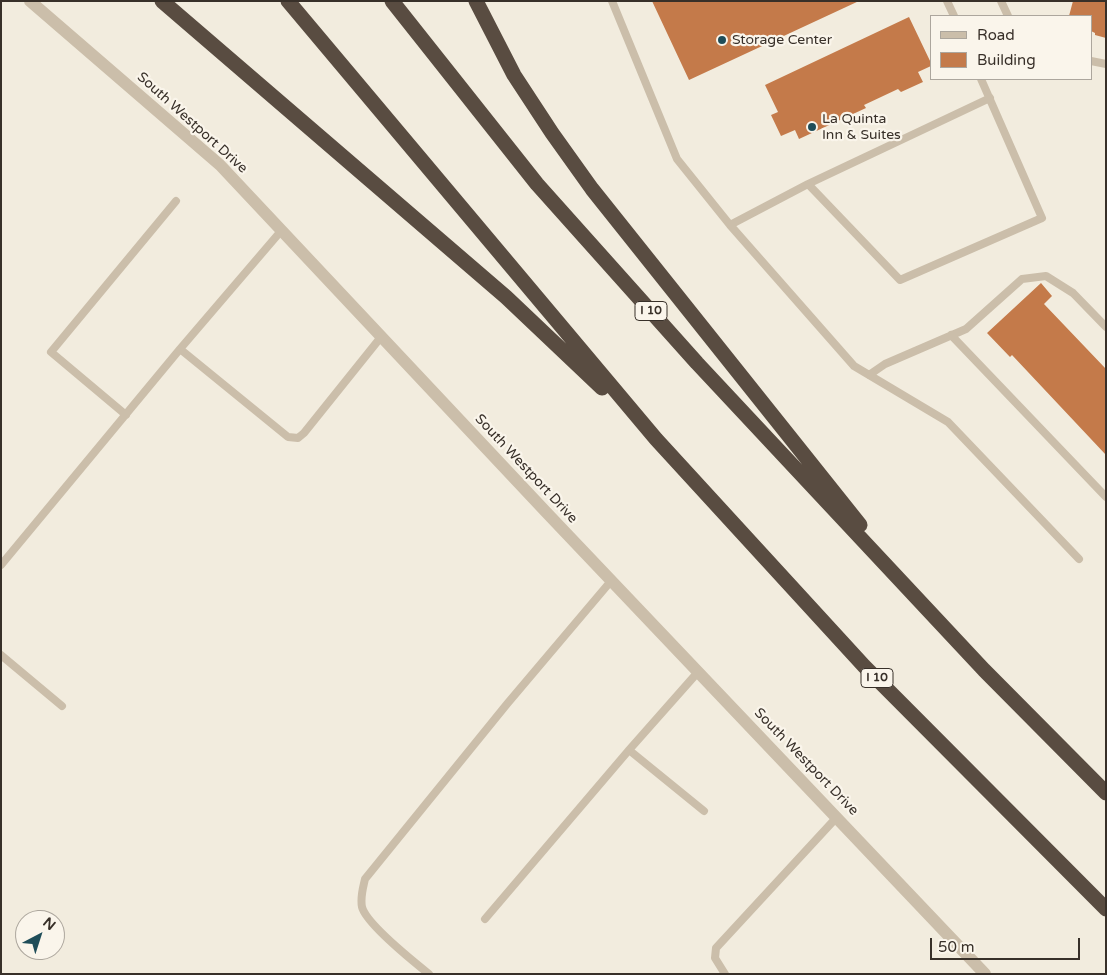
<!DOCTYPE html>
<html>
<head>
<meta charset="utf-8">
<style>
  body { margin:0 }
  #map { position:relative; width:1107px; height:975px; overflow:hidden; background:#f2ecde; font-family:"Varela Round",sans-serif }
  canvas { display:block }
  .frame { position:absolute; inset:0; border:2px solid #383029; pointer-events:none }
  .legend { position:absolute; left:930px; top:15px; width:162px; height:65px; box-sizing:border-box; background:#faf5eb; border:1px solid #aca69d; margin:0; padding:6px 9px; list-style:none; font-size:15px; color:#383029 }
  .legend li { display:flex; align-items:center; gap:10px; height:25px }
  .legend b { width:25px; border:1px solid #aca69d }
  .north { position:absolute; left:15px; top:910px; width:50px; height:50px; box-sizing:border-box; background:#faf5eb; border:1px solid #aca69d; border-radius:50%; rotate:40deg; font-size:14px; font-weight:700; line-height:20px; text-align:center; color:#383029 }
  .north::after { content:''; display:block; margin:auto; width:18px; height:22px; background:#1f4d59; clip-path:polygon(50% 0,100% 100%,50% 72%,0 100%) }
  .scale { position:absolute; left:930px; top:938px; width:150px; height:22px; box-sizing:border-box; border:2px solid #383029; border-top:0; padding-left:6px; font-size:15px; line-height:18px; white-space:nowrap; color:#383029; -webkit-text-stroke:4px #faf5eb; paint-order:stroke }
</style>
</head>
<body>
<div id="map">
<canvas width="1107" height="975"></canvas>
<div class="frame"></div>
<ul class="legend">
<li><b style="height:6px;background:#cbbeaa"></b>Road</li>
<li><b style="height:14px;background:#c47a4a"></b>Building</li>
</ul>
<div class="north">N</div>
<div class="scale">50 m</div>
</div>
<script>
const ctx = document.querySelector('canvas').getContext('2d');
ctx.lineJoin = 'round';
function fill(path, color) { ctx.fillStyle = color; ctx.fill(path, 'evenodd'); }
function stroke(path, color, width, dash) { ctx.strokeStyle = color; ctx.lineWidth = width; ctx.lineCap = dash ? 'butt' : 'round'; ctx.setLineDash(dash || []); ctx.stroke(path); }
function drawText(font, color, halo, rows, align = 'center') {
  ctx.font = font + ' "Varela Round",sans-serif'; ctx.lineWidth = 4.5; ctx.setLineDash([]); ctx.textBaseline = 'middle'; ctx.strokeStyle = halo; ctx.fillStyle = color; for (const [text, x, y, turn = 0] of rows) {
    ctx.save(); ctx.translate(x, y); ctx.rotate((+turn || 0) * Math.PI / 180); ctx.textAlign = isNaN(turn) ? turn : align; if (halo) ctx.strokeText(text, 0, 0); ctx.fillText(text, 0, 0); ctx.restore();
  }
}
fill(new Path2D(`
  M652 1H859L689 80Z
  M1073 1H1106V38L1095 35V33L1091 31V16H1069Z
  M909 17 931 63V66L918 72 923 82 901 92 898 89 864 105 866 108 799 139 795 130 781 136 771 115 778 112 765 85Z
  M1041 283 1052 296 1044 304 1106 369V455L1012 355 1010 357 987 333Z`), '#c47a4a');
stroke(new Path2D(`
  M612 1 677 159 730 225 854 366 948 422 1079 559
  M947 1 954 16
  M1001 1 1008 16
  M1091 61 1106 64
  M808 184 990 98
  M730 225 808 184 900 280 1042 218 981 79
  M281 231 180 349 288 437 298 438 304 433 381 337
  M951 335 1106 497
  M869 375 885 364 966 329 1022 279 1046 276 1073 293 1106 327
  M126 415 51 352 176 201
  M1 565 180 349
  M1 655 62 706
  M629 750 704 811
  M485 919 629 750 698 672
  M429 974C414 962 366 923 362 907 360 897 363 888 365 879L507 704 611 581
  M725 974 715 958 716 948 837 817`), '#cbbeaa', 8);
stroke(new Path2D(`
  M30 1 220 165 546 512 985 974`), '#cbbeaa', 12);
stroke(new Path2D(`
  M162 1 506 297 602 388
  M288 1 656 439 864 666 1106 909
  M392 1 537 184 697 363 984 670 1106 793
  M476 1 514 75 552 133 592 189 860 525`), '#594c41', 15);
for (const [x, y, r, color] of [
  [722,40,5,"#1f4d59"],
  [812,127,5,"#1f4d59"]
]) { const dot = new Path2D(); dot.arc(x, y, r, 0, 2 * Math.PI); ctx.fillStyle = color; ctx.fill(dot); stroke(dot, '#faf5eb', 2); }
for (const [x, y, w] of [
  [651,311,32],
  [877,678,32]
]) { const box = new Path2D(); box.roundRect(x - w / 2, y - 9.5, w, 19, 4); ctx.fillStyle = '#faf5eb'; ctx.fill(box); stroke(box, '#383029', 1); }
drawText('bold 12px', '#383029', null, [
  ["I 10",651,311],
  ["I 10",877,678]
]);
drawText('14px', '#383029', '#faf5eb', [
  ["Storage Center",732,40],
  ["La Quinta",822,119],
  ["Inn & Suites",822,135]
], 'left');
drawText('14px', '#383029', '#faf5eb', [
  ["South Westport Drive",192,123,42],
  ["South Westport Drive",526,469,47],
  ["South Westport Drive",806,762,46]
]);
</script>
</body>
</html>
